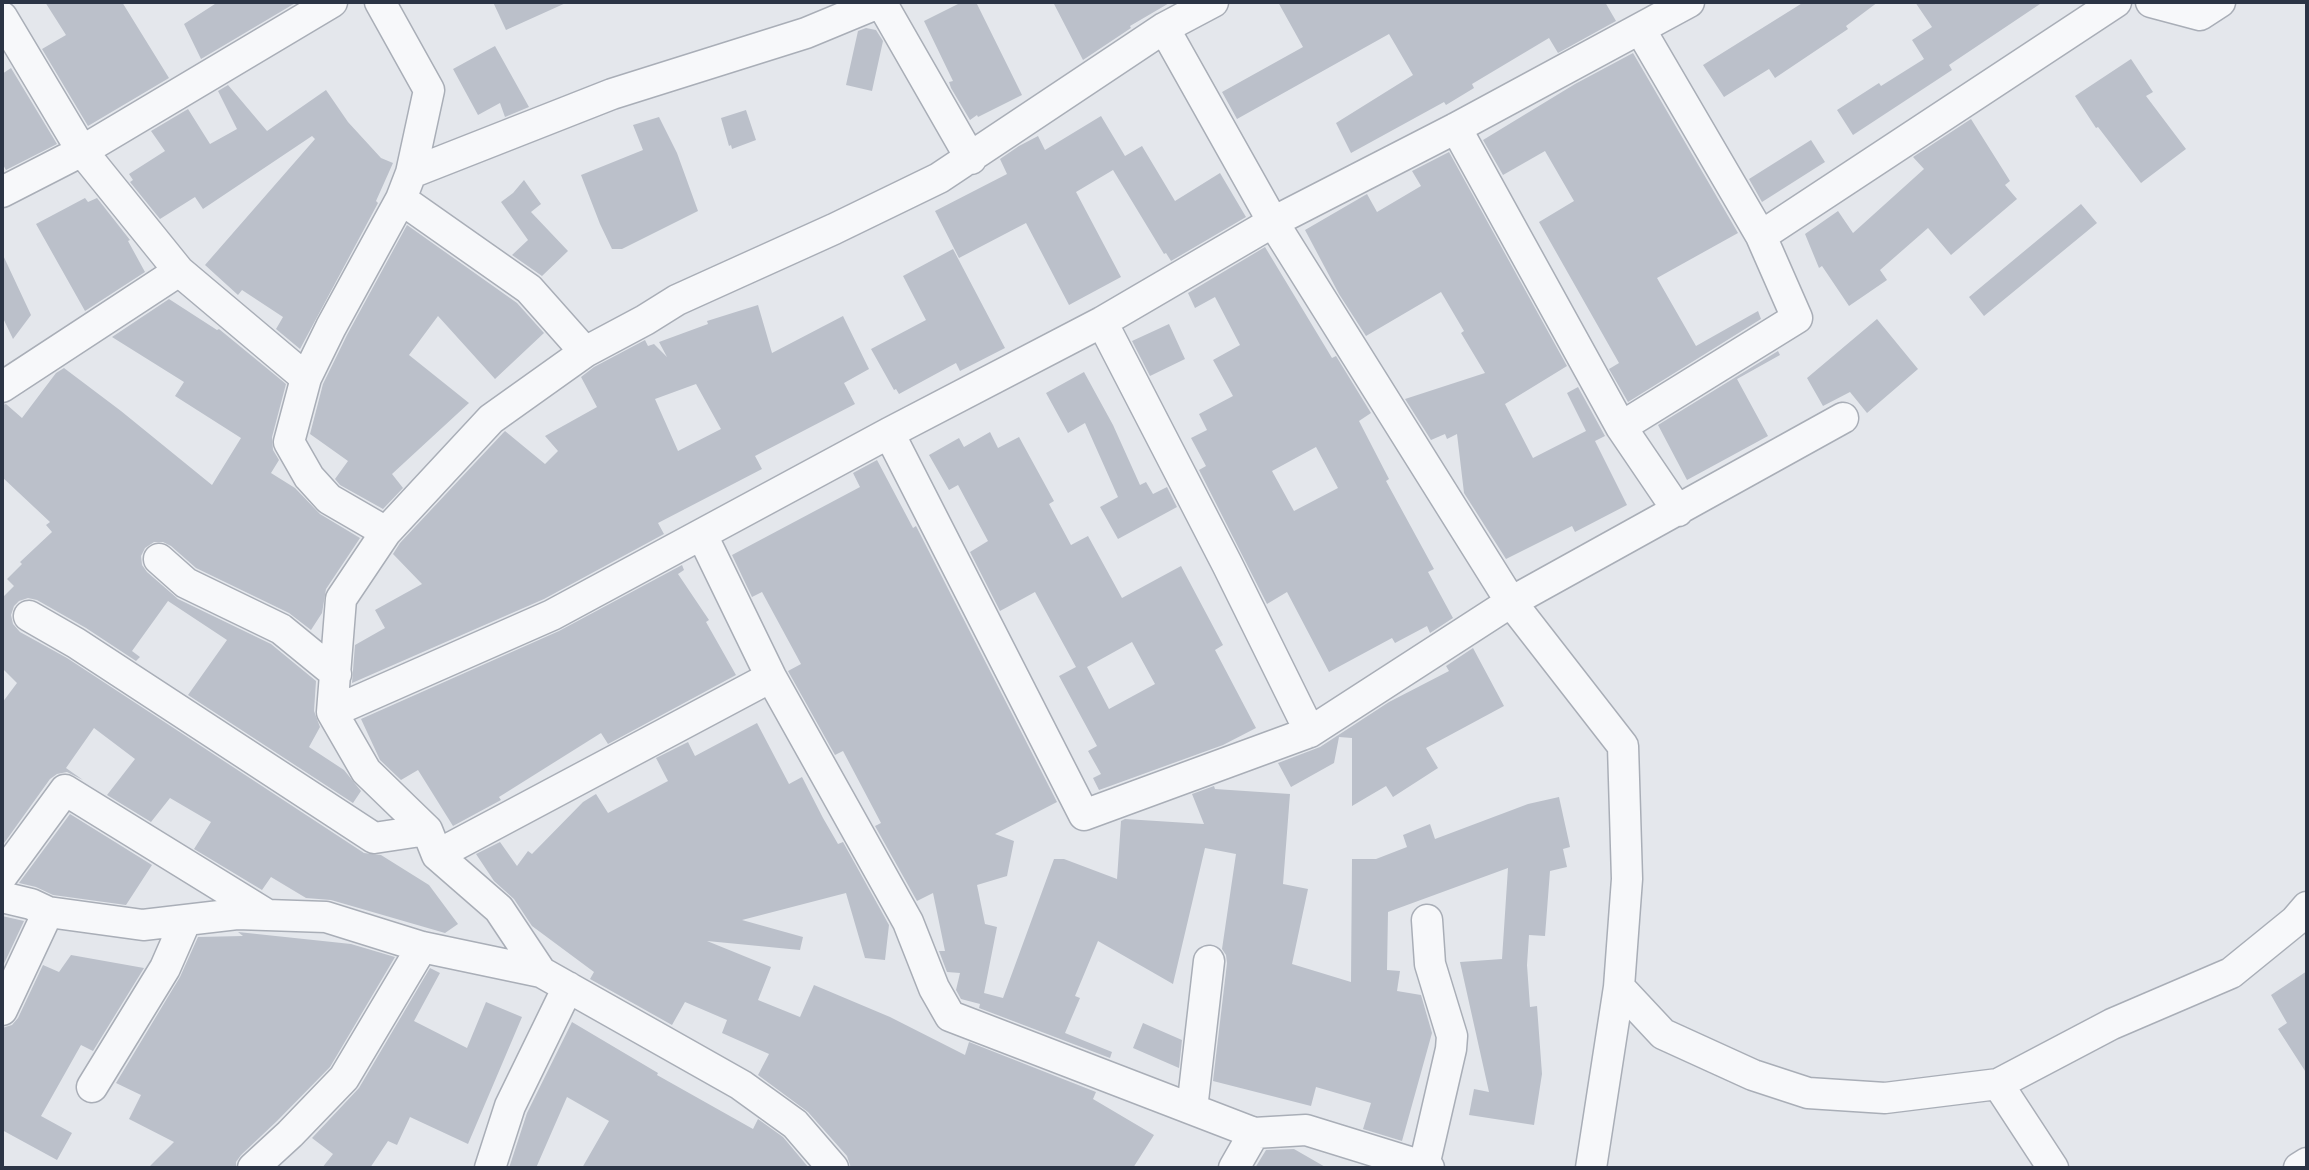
<!DOCTYPE html>
<html>
<head>
<meta charset="utf-8">
<style>
  body { margin:0 }
  #map { position:relative; width:2309px; height:1170px; overflow:hidden; background:#e4e7ec; font-family:Roboto,sans-serif }
  canvas { display:block }
  .frame { position:absolute; inset:0; border:4px solid #2b3445; pointer-events:none }
</style>
</head>
<body>
<div id="map">
<canvas width="2309" height="1170"></canvas>
<div class="frame"></div>
</div>
<script>
const ctx = document.querySelector('canvas').getContext('2d');
ctx.lineJoin = 'round';
function fill(path, color) { ctx.fillStyle = color; ctx.fill(path, 'evenodd'); }
function stroke(path, color, width, dash) { ctx.strokeStyle = color; ctx.lineWidth = width; ctx.lineCap = dash ? 'butt' : 'round'; ctx.setLineDash(dash || []); ctx.stroke(path); }
fill(new Path2D(`
  M45 2H122L169 78 88 126 42 49 66 35Z
  M218 2H297L201 59 184 24Z
  M493 2H568L506 30Z
  M962 2H976L1022 95 978 117 977 115 970 120 951 88 949 82 953 81 924 21Z
  M1053 2H1171L1130 26 1131 28 1083 60Z
  M1278 2H1605L1616 21 1558 53 1549 38 1472 84 1474 88 1446 105 1444 102 1351 153 1336 123 1413 75 1389 34 1237 119 1222 92 1303 47Z
  M1804 2H1878L1846 26 1848 29 1775 78 1769 69 1724 97 1703 65Z
  M1915 2H2043L1949 65 1952 70 1853 135 1837 110 1879 83 1881 86 1924 59 1912 40 1932 27Z
  M866 28 876 30 883 41 872 91 846 85 858 31Z
  M495 46 529 107 505 117 500 103 478 115 453 69Z
  M1633 53 1738 233 1657 278 1696 346 1758 311 1761 319 1628 402 1609 369 1619 363 1539 222 1574 201 1545 151 1503 175 1483 140 1575 84Z
  M2131 59 2153 92 2146 96 2186 149 2141 183 2098 127 2096 128 2075 96Z
  M11 68 57 144 6 170 2 163V74Z
  M228 85 267 131 326 90 348 122 381 158 393 163 376 201 378 203 300 349 276 329 283 317 242 290 238 295 205 265 315 139 312 136 203 209 195 197 160 219 130 182 133 180 129 174 165 151 151 131 188 109 210 144 237 129 218 91Z
  M746 110 756 140 732 149 731 145 729 146 721 118Z
  M1101 116 1125 156 1142 146 1175 201 1220 173 1246 217 1171 261 1166 253 1164 254 1113 170 1076 192 1121 277 1069 305 1026 223 959 258 935 211 1007 174 1000 159 1019 146 1038 136 1045 150Z
  M659 117 677 153 698 211 622 249H612L600 224 581 175 643 150 633 125Z
  M1971 119 2010 181 2005 185 2017 199 1951 255 1928 228 1880 270 1887 280 1849 306 1822 266 1819 268 1805 234 1838 211 1853 233 1924 169 1913 157Z
  M1811 140 1825 162 1762 202 1749 179Z
  M1449 152 1567 366 1505 404 1533 458 1586 431 1567 393 1578 387 1605 436 1595 441 1627 505 1575 532 1572 526 1506 559 1464 493 1457 434 1447 439 1445 434 1431 440 1405 399 1485 373 1461 333 1464 331 1441 292 1366 336 1339 294 1305 230 1367 194 1377 212 1421 186 1412 171Z
  M524 180 541 204 531 212 568 251 542 276 512 255 528 240 501 202 513 193Z
  M85 198 88 202 97 198 130 240 128 241 145 272 85 311 36 224Z
  M2081 204 2097 223 1984 316 1969 297Z
  M407 225 517 303 544 333 495 379 438 316 409 355 469 403 392 474 403 488 383 509 340 485 335 479 348 461 310 434 323 384 347 335Z
  M1265 247 1332 358 1336 356 1371 413 1359 421 1389 479 1386 481 1434 569 1428 572 1453 618 1430 633 1427 626 1395 643 1392 638 1329 672 1287 592 1267 604 1199 470 1206 466 1191 438 1207 430 1199 414 1233 396 1213 360 1240 345 1215 297 1195 308 1188 293ZM1316 447 1338 488 1294 511 1272 471Z
  M953 249 1005 348 960 371 956 363 899 394 896 389 894 390 871 349 926 320 903 276Z
  M2 253 31 315 13 339 2 316Z
  M169 299 217 330 219 329 286 384 272 437 273 450 279 460 271 473 295 488 320 514 360 538 326 589 322 613 311 630 289 613 196 568 171 546 163 542H154L145 548 141 556 142 565 147 572 178 599 271 644 316 681 314 711 320 727 309 747 344 770 361 791 353 803 188 695 227 640 168 601 132 651 140 657 136 661 86 628 37 600 28 598 19 601 14 606 11 615 13 624 20 632 67 658 364 853 381 855 429 885 458 924 445 933 331 900 306 898 271 877 262 890 194 849 211 822 170 798 151 822 107 795 135 759 94 728 66 768 83 780 67 772 57 774 50 779 2 846V703L17 683 2 668V598L14 586 7 579 22 564 20 562 52 532 46 525 50 522 2 477V405L6 404 22 418 56 373 64 368 121 411 212 485 241 438 175 396 184 382 112 337Z
  M758 305 772 353 843 316 869 369 844 383 855 404 755 456 762 469 658 523 664 534 544 599 352 683 355 645 385 628 375 610 422 584 393 554 400 543 503 433 505 431 545 464 558 451 545 436 597 407 581 377 594 367 645 340 648 346 654 344 667 357 659 342 708 324 707 321ZM696 384 721 429 678 451 655 399Z
  M1877 319 1918 369 1867 413 1850 392 1823 406 1807 378Z
  M1169 324 1185 359 1150 376 1132 341Z
  M1778 351 1780 355 1737 379 1768 436 1687 480 1658 425Z
  M1084 372 1113 425 1140 485 1146 482 1153 494 1167 487 1177 507 1118 539 1100 507 1118 497 1085 423 1068 433 1046 393Z
  M990 432 998 448 1019 437 1054 501 1049 504 1071 545 1088 536 1122 598 1181 566 1223 645 1215 650 1256 728 1223 745 1099 790 1093 778 1101 774 1088 751 1097 746 1059 676 1076 667 1035 592 1000 611 970 552 988 541 958 485 949 490 929 455 959 438 964 447ZM1132 642 1155 684 1109 709 1087 667Z
  M877 460 913 528 916 526 1057 802 995 834 1014 841 1007 876 977 885 985 924 997 927 984 993 1003 998 1054 859H1064L1117 879 1121 821 1125 819 1204 824 1192 794 1214 786 1215 789 1290 794 1283 884 1308 889 1292 964 1351 982 1352 859H1376L1407 847 1403 835 1430 824 1435 839 1528 804 1559 797 1570 847 1563 849 1567 867 1550 871 1545 936 1529 935 1527 965 1530 1007 1537 1006 1542 1074 1534 1125 1469 1115 1474 1089 1489 1092 1460 962 1502 959 1508 868 1388 912 1387 970 1400 971 1397 991 1421 995 1432 1033 1402 1141 1363 1129 1371 1103 1316 1087 1311 1106 1213 1081 1227 963 1226 955 1222 949 1236 854 1205 848 1173 984 1098 941 1075 996 1080 998 1065 1033 1112 1052 1110 1058 979 1008 980 1004 961 999 956 990 960 973 947 972 939 951H945L933 893 917 901 875 826 881 823 843 751 835 755 788 671 801 664 762 592 752 597 732 555 860 487 853 473Z
  M682 565 684 570 678 574 709 620 706 622 736 675 608 744 601 733 499 797 501 800 453 826 418 770 401 780 380 760 361 719 559 631Z
  M1473 648 1504 706 1426 748 1438 768 1393 797 1386 786 1352 806V738L1339 737 1334 763 1291 787 1278 763 1320 747 1389 702 1449 671 1446 666Z
  M757 723 789 784 802 777 823 818 838 844 843 842 889 925 885 960 865 958 846 893 742 920 803 937 800 950 707 941 771 967 758 1000 800 1017 814 985 890 1017 965 1055 969 1042 1096 1092 1093 1099 1154 1135 1133 1168H851L847 1156 808 1112 758 1075 769 1054 722 1033 727 1020 685 1002 672 1025 590 979 594 972 532 926 514 899 494 881 476 854 500 842 517 866 528 851 532 854 583 802 596 794 608 813 668 781 656 758 688 742 695 756Z
  M70 814 152 865 126 905 53 895 36 887 19 883Z
  M2 916 24 921 2 968Z
  M238 932 351 944 395 957 330 1067 277 1121 241 1155 236 1162V1168H148L174 1142 129 1119 141 1095 116 1083 180 977 198 937 243 936Z
  M71 955 144 968 93 1051 81 1045 41 1116 72 1133 57 1160 2 1130V1028L12 1025 18 1018 43 965 59 972Z
  M430 968 440 973 414 1021 467 1048 486 1002 522 1017 468 1144 410 1117 397 1145 388 1141 370 1168H322L333 1154 312 1138 359 1088Z
  M2307 971V1074L2278 1029 2287 1023 2271 995Z
  M572 1022 658 1073 657 1075 753 1129 758 1119 783 1137 809 1168H582L609 1121 567 1097 536 1168H509L527 1113Z
  M1143 1023 1182 1040 1179 1068 1133 1048Z
  M1294 1149 1327 1168H1255L1266 1150Z`), '#bbc0ca');
const minor = new Path2D(`
  M380 2 429 90 411 173 401 199 331 327 306 378 289 442 309 477 329 499 386 532
  M881 2 971 159
  M2151 2 2200 15 2220 2
  M2 17 82 151 179 271 306 378
  M1164 28 1273 222 1511 602 1623 746 1627 879 1619 987 1591 1168
  M1456 128 1621 427 1678 511
  M411 173 612 94 806 33 881 2
  M2 192 82 151 332 2
  M401 199 529 289 585 352
  M1761 236 2116 2
  M1102 322 1227 564 1310 732
  M2 387 179 271
  M1621 427 1797 318 1761 236 1640 29
  M889 433 1084 815 1310 732 1511 602 1843 418
  M702 535 771 677 908 922 934 988 950 1016 1254 1133 1306 1130 1429 1168
  M159 559 186 583 281 629 336 674
  M29 616 76 643 374 838 427 830
  M332 712 552 615 889 433 1102 322 1273 222 1456 128 1689 2
  M437 855 771 677
  M2 876 65 790 266 914
  M2 897 31 904 48 912 143 925 237 914 326 917 422 947 541 972 741 1085 795 1124 833 1168
  M541 972 499 909 437 855 427 830 366 771 332 712 341 599 386 532 491 419 585 352 645 320 677 300 834 229 939 178 1164 28 1213 2
  M1619 987 1663 1034 1753 1075 1808 1093 1885 1098 1998 1084 2112 1024 2231 973 2295 921 2307 907
  M2 1010 48 912
  M1998 1084 2053 1168
  M92 1087 165 968 186 920
  M1192 1109 1209 961
  M1424 1166 1451 1049 1452 1036 1430 964 1427 920
  M253 1168 290 1134 344 1078 422 947
  M490 1168 510 1106 568 987
  M1234 1168 1254 1133
  M2299 1168 2307 1163`);
stroke(minor, '#a9aeb7', 33);
stroke(minor, '#f7f8fa', 30);
</script>
</body>
</html>
